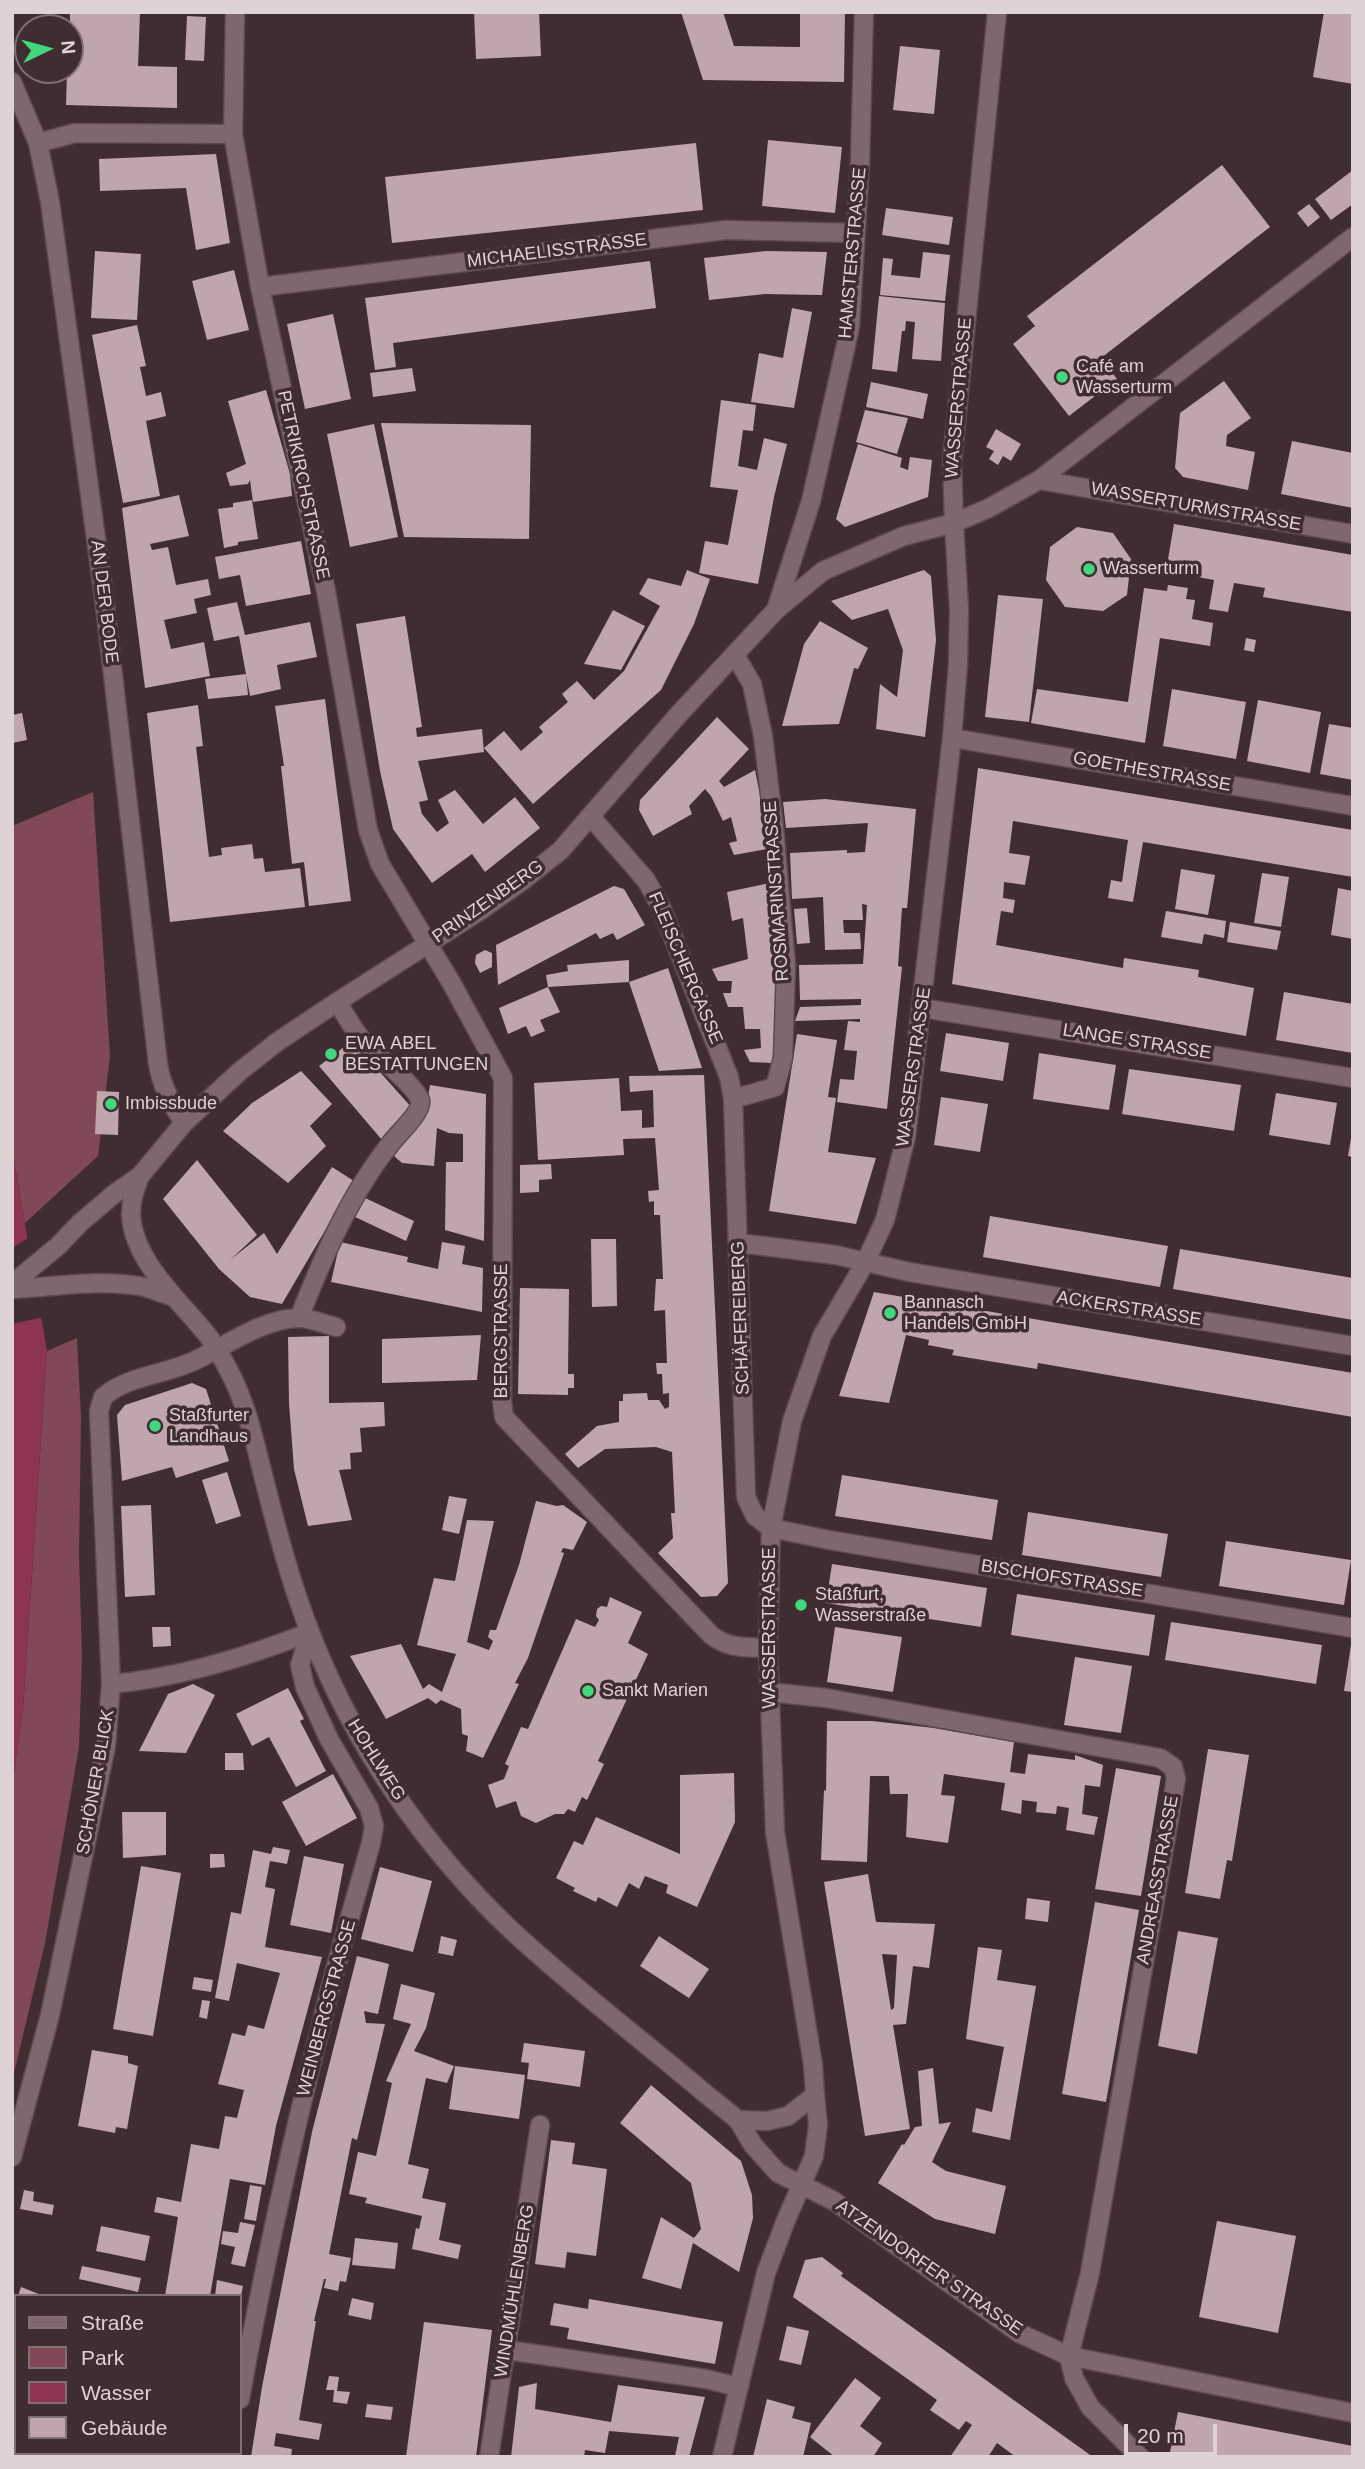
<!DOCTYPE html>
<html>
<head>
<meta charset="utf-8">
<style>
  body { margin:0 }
  #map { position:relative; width:1365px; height:2469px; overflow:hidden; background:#402d32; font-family:Arial,sans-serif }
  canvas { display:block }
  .frame { position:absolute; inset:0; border:14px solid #dfd2d5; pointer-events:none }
  .legend { position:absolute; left:14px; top:2294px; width:228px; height:161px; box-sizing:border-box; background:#402d32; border:2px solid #806f73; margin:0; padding:9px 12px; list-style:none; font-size:21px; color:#dfd2d5 }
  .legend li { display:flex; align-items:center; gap:14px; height:35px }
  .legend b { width:35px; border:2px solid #806f73 }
  .north { position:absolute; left:14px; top:14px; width:70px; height:70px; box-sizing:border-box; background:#402d32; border:2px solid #806f73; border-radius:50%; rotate:85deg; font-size:19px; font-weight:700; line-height:28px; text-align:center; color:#dfd2d5 }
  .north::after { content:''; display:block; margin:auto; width:24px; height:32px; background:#42d77c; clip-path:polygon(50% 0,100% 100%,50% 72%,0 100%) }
  .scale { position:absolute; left:1124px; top:2424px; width:93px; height:32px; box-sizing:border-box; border:4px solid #dfd2d5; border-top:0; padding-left:9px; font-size:21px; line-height:24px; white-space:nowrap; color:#dfd2d5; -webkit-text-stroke:5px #402d32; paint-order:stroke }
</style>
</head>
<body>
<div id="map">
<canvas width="1365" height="2469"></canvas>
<div class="frame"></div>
<ul class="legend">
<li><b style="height:9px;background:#7e686d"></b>Straße</li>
<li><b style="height:19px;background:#814858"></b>Park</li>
<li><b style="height:19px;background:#8c3452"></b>Wasser</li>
<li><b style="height:19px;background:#bea6ac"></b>Gebäude</li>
</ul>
<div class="north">N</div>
<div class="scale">20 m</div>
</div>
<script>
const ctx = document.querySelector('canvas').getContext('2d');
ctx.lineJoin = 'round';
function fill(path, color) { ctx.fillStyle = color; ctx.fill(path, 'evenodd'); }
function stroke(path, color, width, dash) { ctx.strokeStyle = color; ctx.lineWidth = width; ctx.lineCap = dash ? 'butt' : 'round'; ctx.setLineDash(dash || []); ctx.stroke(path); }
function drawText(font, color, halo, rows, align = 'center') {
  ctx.font = font + ' Arial,sans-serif'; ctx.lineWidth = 7; ctx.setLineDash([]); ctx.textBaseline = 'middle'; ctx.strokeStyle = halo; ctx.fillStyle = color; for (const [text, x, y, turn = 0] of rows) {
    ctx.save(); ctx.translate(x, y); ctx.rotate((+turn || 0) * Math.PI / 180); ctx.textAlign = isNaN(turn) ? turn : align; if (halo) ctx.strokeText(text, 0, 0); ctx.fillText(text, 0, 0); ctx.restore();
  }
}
fill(new Path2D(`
  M93 792 110 1056 98 1156 25 1223 12 1149V826Z
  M77 1338 81 1417 79 1554 82 1657 79 1747 45 1943 12 2081V1787L23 1709 47 1351Z`), '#814858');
fill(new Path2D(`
  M12 1149 47 1351 23 1709 12 1787Z`), '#8c3452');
fill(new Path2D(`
  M31 1236 44 1317 12 1324V1248Z`), '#402d32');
fill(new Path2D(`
  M70 12H140L138 66 177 67V108L66 105 67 70H70Z
  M474 12H539L541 56 476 59Z
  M681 12H723L734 46 800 47V12H845L844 82 703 80Z
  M1324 12H1353V84L1313 77Z
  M187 16 206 17 204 61 185 60Z
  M900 46 940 50 934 114 893 110Z
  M768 140 842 147 835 213 762 206Z
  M696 143 703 210 392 243 385 177Z
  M216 154 230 243 196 250 186 188 100 191 99 159Z
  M1222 165 1270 227 1101 358 1117 379 1069 416 1013 344 1035 326 1027 316Z
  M1353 170V204L1331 220 1315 199Z
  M1309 204 1320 217 1308 227 1297 213Z
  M886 208 953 217 949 245 882 235Z
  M95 251 141 254 137 320 91 318Z
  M766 251 827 252 822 295 765 294 709 300 704 258Z
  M923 252 950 255 945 301 880 295 883 258 893 259 891 275 920 278Z
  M650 261 656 308 393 343 396 367 375 370 365 298Z
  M234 270 249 330 207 340 192 281Z
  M879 296 945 303 941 361 912 359 915 322 906 321 905 331H902L897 372 872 369Z
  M792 308 812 312 794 408 751 402 759 353 783 358Z
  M333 314 351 399 305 409 287 324Z
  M137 325 146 366 140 367 146 396 161 392 166 416 146 421 160 496 123 503 92 335Z
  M412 368 416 391 373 397 370 373Z
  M1224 381 1251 418 1227 435 1226 446 1255 452 1248 490 1183 477 1175 468 1180 413Z
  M871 382 928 394 923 419 866 407Z
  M266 390 290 474 292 496 253 502 250 480 248 484 230 486 226 473 246 464 228 401Z
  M721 400 756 405 753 431 743 430 738 466 757 470 764 438 787 444 774 497 758 584 699 573 705 541 728 545 738 490 710 487Z
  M865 410 908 418 897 454 856 442Z
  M381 423 531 425 529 539 404 537Z
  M374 424 398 537 350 547 327 434Z
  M996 429 1021 444 1011 461 1003 456 998 465 989 459 994 451 986 447Z
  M1292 441 1353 453V508L1281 494Z
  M858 444 902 458 900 467 908 470 910 457 932 460 928 497 845 527 836 519Z
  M179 495 189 536 150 544 152 550 168 547 176 585 208 579 211 595 194 599 197 613 164 620 171 649 204 642 210 676 145 688 122 508Z
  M252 500 258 539 238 542V545L224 548 218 509 233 507V503Z
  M1174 524 1353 555V612L1263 597 1265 588 1234 583 1228 612 1209 609 1214 580 1166 571Z
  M1077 527 1113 533 1131 559 1127 595 1103 611 1065 607 1046 580 1050 547Z
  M301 541 311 594 246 606 240 575 219 579 215 557Z
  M687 570 710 579 694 624 661 690 533 804 484 748 504 731 521 751 543 732 539 727 568 702 562 694 577 681 594 700 624 671 660 606 639 594 648 578 681 586Z
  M924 570 931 576 936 640 925 737 876 729 880 684 897 697 903 650 888 609 852 620 831 601Z
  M1168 585 1188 588 1186 599 1195 600 1192 619 1213 623 1210 646 1160 638 1145 743 1031 723 1037 689 1128 702 1144 588 1167 591Z
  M998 595 1043 599 1029 722 985 717Z
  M237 602 245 635 310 622 317 657 277 665 281 689 250 696 239 636 214 641 207 608Z
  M613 610 645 626 621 670 584 664Z
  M405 616 422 727 416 728 417 737 482 729 484 752 418 761 428 800 419 802 422 814 437 832 449 823 438 800 455 790 483 824 515 797 540 828 485 872 472 854 432 883 393 829 380 771 356 624Z
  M820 621 868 648 858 669 854 668 839 724 782 726 804 644Z
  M1246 638 1256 640 1254 652 1244 650Z
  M246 674 248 695 208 699 205 679Z
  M1172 689 1246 702 1236 759 1163 746Z
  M325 699 351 901 309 906 304 862 292 864 281 766H284L275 706Z
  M1258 700 1321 712 1310 773 1247 761Z
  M198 705 203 746 196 747 209 857 222 855 221 848 252 844 254 859 263 858 265 872 300 868 305 907 170 922 147 713Z
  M22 713 27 740 12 743V715Z
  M717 717 749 749 719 781 724 787 755 770 767 831 764 832 767 849 734 855 729 843 737 841 731 817 723 821 711 796 705 789 689 806 692 814 653 836 639 810 640 800Z
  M1329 724 1353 728V780L1320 774Z
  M978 768 1353 830V877L1143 842 1133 902 1108 898 1111 880 1122 882 1128 840 1013 821 1009 853 1030 856 1025 885 1004 882 1003 898 1015 900 1013 913 1001 911 996 945 1123 968 1124 958 1199 970 1198 977 1254 988 1246 1036 952 984Z
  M825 799 916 809 907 908H902L898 966 902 967 887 1109 837 1102 840 1079 854 1080 857 1051 844 1050 848 1021 860 1022V1019L795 1021 800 1007 861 1005V999L800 1000 799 965 863 964 867 905 862 904 863 920H843L844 933H860L861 949 825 950 823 897 792 899 790 853 847 850V853L865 852 868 823 786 828 783 802Z
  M1181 869 1215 875 1208 915 1175 909Z
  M1262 873 1289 877 1281 927 1254 923Z
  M770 883 777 959 776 1028 772 1063 750 1062 744 1050 761 1048 760 1029H745L743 1007H728L723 993H731L732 981H718L712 969 748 959 743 918 732 921 727 892Z
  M614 886 624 889 645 925 617 940 613 933 600 939 596 933 498 985 496 945Z
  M1338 888 1353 891V939L1331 935Z
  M807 908 810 943 797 944 794 909Z
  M1166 911 1226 921 1224 938 1204 934 1202 944 1161 937Z
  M1230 922 1281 931 1277 950 1227 942Z
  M485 950 492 953V967L480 973 475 963 476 955Z
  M629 960V982L668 968 702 1068 659 1071 629 982 548 987 546 975 568 971 567 965Z
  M548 987 560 1012 540 1020 545 1031 531 1037 526 1026 508 1034 499 1008Z
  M1284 992 1353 1004V1053L1276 1040Z
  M946 1033 1009 1043 1003 1081 940 1071Z
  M797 1034 837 1040 828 1097 836 1098 828 1152 876 1158 856 1224 769 1211Z
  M352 1041 413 1109 382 1140 319 1066Z
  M1039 1053 1116 1065 1109 1110 1033 1099Z
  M1129 1069 1241 1085 1234 1131 1122 1114Z
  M301 1071 332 1104 310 1126 326 1146 288 1183 223 1131 252 1103Z
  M704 1075 728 1583 717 1596 701 1597 658 1553 673 1538 671 1513H675L672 1452 656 1447 605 1449 578 1468 565 1454 597 1426 619 1422V1401H623V1394L647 1393 648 1400H659L665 1409 669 1407V1393L663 1394 662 1374H657L656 1363H667L665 1310 654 1311 656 1279H663L660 1215H654V1201L649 1202 648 1191 659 1190 655 1138 623 1139 624 1155 538 1160 534 1083 619 1078 621 1111 642 1110V1128L654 1127 653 1090 630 1092 629 1076Z
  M430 1085 486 1094 484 1241 445 1230 446 1162H463V1134L449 1133 437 1128 434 1166 402 1163 394 1156 425 1116Z
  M97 1091 119 1092 118 1135 95 1134Z
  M1276 1093 1337 1103 1330 1145 1269 1135Z
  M941 1097 988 1104 980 1152 934 1145Z
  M1351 1138H1353V1157L1348 1156Z
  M197 1160 257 1235 230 1260 264 1233 277 1254 332 1167 354 1181 282 1304 250 1297 219 1269 163 1199Z
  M551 1164 552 1179 539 1180V1192L520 1193V1165Z
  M363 1197 414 1221 406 1241 353 1216Z
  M990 1216 1168 1246 1160 1287 983 1257Z
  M591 1239H616L617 1306 592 1307Z
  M340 1242 408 1257 407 1262 438 1269 442 1242 465 1246 462 1264 483 1268 482 1312 331 1282Z
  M1180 1249 1353 1278V1320L1173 1289Z
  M520 1288 569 1289 568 1374H574V1388H568V1395L518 1394Z
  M874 1292 1353 1373V1417L1038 1363 1037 1369 952 1355 954 1350 928 1345 929 1340 906 1335 889 1403 839 1396Z
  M481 1335 477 1380 382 1383V1339Z
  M329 1336V1403L384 1402 385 1426 360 1428 362 1452 350 1453 351 1469 339 1470 352 1520 308 1526 294 1469 289 1403 288 1337Z
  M192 1383 206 1389 229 1461 176 1478 172 1467 122 1481 117 1415 125 1405Z
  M227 1472 241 1516 216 1524 202 1480Z
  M842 1475 998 1500 992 1540 835 1516Z
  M449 1496 467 1499 459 1534 442 1530Z
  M536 1501 557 1506 563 1505 587 1522 573 1550 563 1548 561 1552 564 1553 528 1658 515 1683 519 1684 483 1758 466 1751 468 1736 462 1734 461 1709 441 1700 436 1704 428 1698 386 1719 350 1656 401 1644 423 1689 429 1684 442 1692 456 1654 417 1645 434 1578 455 1581 467 1520 494 1521 467 1642 489 1650 493 1641 488 1637 490 1630H496L519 1565Z
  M151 1505 155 1595 125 1597 121 1506Z
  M1028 1512 1168 1534 1161 1577 1022 1555Z
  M1226 1541 1351 1560 1344 1605 1219 1586Z
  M832 1564 987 1588 981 1627 826 1603Z
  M1017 1594 1155 1615 1149 1656 1011 1635Z
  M610 1597 642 1612 628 1643 648 1654 598 1761 604 1764 587 1800 582 1797 575 1812 568 1809 564 1814H555L536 1823 521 1816 516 1801 496 1808 488 1785 504 1779 509 1766 505 1764 521 1727 528 1729 576 1619 595 1627 599 1620 596 1616 597 1609 601 1606 607 1607Z
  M1171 1622 1322 1645 1316 1684 1165 1660Z
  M152 1627H170L171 1646 153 1647Z
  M835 1627 902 1637 893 1692 827 1682Z
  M1351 1645H1353V1692L1344 1691Z
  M1075 1657 1132 1666 1121 1733 1064 1725Z
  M193 1684 215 1695 186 1753 139 1751 168 1694Z
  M288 1688 304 1719 300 1721 326 1771 296 1787 269 1737 252 1746 236 1714Z
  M827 1721H872L934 1728 1014 1742 1010 1772 1025 1774 1028 1754 1075 1760V1755L1103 1765 1100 1787 1085 1785 1082 1814 1098 1817 1094 1835 1066 1830 1069 1808 1057 1806 1056 1814 1036 1812 1037 1802 1022 1800 1021 1814 1001 1810 1005 1783 944 1774 941 1795 955 1796 948 1843 906 1837 908 1794H890L889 1776H870L867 1862 821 1860 824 1790 826 1791Z
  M1208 1749 1249 1755 1232 1861 1227 1860 1220 1899 1185 1893Z
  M225 1753H243L244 1770H225Z
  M1116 1768 1161 1776 1141 1896 1095 1889Z
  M734 1773 735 1822 697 1907 666 1893 668 1885 645 1876 639 1889 629 1883 617 1907 598 1897 596 1902 573 1891 575 1888 556 1878 574 1841 583 1845 596 1817 680 1854V1775Z
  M333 1774 357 1818 306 1846 282 1802Z
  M122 1812H166V1855L123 1858Z
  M273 1847 290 1850 287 1864 270 1861 265 1887 275 1889 265 1947 322 1957 276 2126 265 2185 230 2179 210 2296H165L178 2217 154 2212 157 2197 181 2202 191 2144 219 2149 225 2116 237 2118 244 2090 218 2084 232 2033 245 2036 248 2025 264 2029 280 1973 237 1963 229 2001 215 1998 231 1912 241 1914 253 1850 271 1854Z
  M210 1854H224L225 1867 210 1868Z
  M304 1856 344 1864 331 1933 290 1925Z
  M141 1866 181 1873 153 2036 113 2029Z
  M380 1867 432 1881 413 1952 361 1939Z
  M868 1874 876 1922 935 1924 929 1968 913 1966 906 2024 893 2025 910 2129 865 2136 824 1882ZM882 1954 897 1955 894 2008 891 2010Z
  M1027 1898 1050 1901 1048 1922 1025 1919Z
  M1095 1902 1139 1910 1106 2102 1062 2094Z
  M1178 1931 1218 1938 1197 2054 1158 2046Z
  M441 1936 457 1940 453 1956 438 1953Z
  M659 1936 709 1969 689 1998 640 1966Z
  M978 1947 1002 1950 997 1980 1036 1986 1010 2140 972 2132 976 2108 992 2112 1004 2047 966 2039Z
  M357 1956 389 1964 378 2014 364 2011 366 2023 385 2024 357 2140 352 2138 329 2254 351 2258 346 2282 340 2281 338 2291 324 2288 326 2279H324L314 2321H316L299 2420 322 2424 319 2440 276 2433 274 2446 292 2449 291 2457H251L262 2387 312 2132Z
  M194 1977 213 1980 211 1992 192 1989Z
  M401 1984 435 1993 426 2028 414 2051 454 2066 447 2083 426 2078 408 2164 429 2169 422 2198 446 2203 439 2240 461 2245 458 2259 412 2249 416 2228 419 2229 422 2216 365 2203 367 2198 349 2194 358 2152 376 2156 392 2083 386 2081 411 2024 393 2019Z
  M202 2000 210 2001 207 2019 199 2017Z
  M524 2043 585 2051 580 2087 527 2079 529 2063 521 2062Z
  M92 2050 128 2056V2063L138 2066 127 2129 116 2127 115 2133 78 2126Z
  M455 2066 525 2075 519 2119 449 2109Z
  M933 2068 939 2124 951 2122 932 2162 946 2171 1006 2186 995 2234 935 2219 878 2183 902 2144 904 2145 915 2127 922 2126 918 2071Z
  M651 2085 741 2161 752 2195 753 2218 739 2272 693 2243 681 2289 642 2278 661 2217 694 2238 701 2229 691 2183 620 2123Z
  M551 2140 575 2143 572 2164 607 2169 596 2256 567 2252 565 2268 535 2264Z
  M250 2185 262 2187 256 2221 244 2219Z
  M24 2190 34 2192 33 2201 54 2205 52 2215 20 2209Z
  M1217 2221 1296 2236 1278 2333 1199 2317Z
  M240 2222 255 2225 245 2267 231 2264 235 2247 221 2244 223 2231 238 2233Z
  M101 2226 150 2236 145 2261 96 2251Z
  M355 2238 398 2243 395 2269 352 2265Z
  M822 2257 843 2273 841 2276 1093 2457H1016L997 2443 988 2457H950L972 2425 966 2421 959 2430 930 2410 937 2400 793 2297 805 2260Z
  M82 2266 141 2278 138 2292 79 2279Z
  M217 2280 243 2286 241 2296H215Z
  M21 2287 44 2296H18Z
  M352 2298 374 2303 371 2320 348 2315Z
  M589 2299 723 2322 715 2364 567 2339 569 2328 550 2325 554 2303 588 2309Z
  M16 2301V2428L12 2437V2310Z
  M424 2322 492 2330 476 2457H406Z
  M787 2326 809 2331 801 2365 779 2360Z
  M329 2376 339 2377 337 2391 350 2392 347 2404 333 2402 334 2390H326Z
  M855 2378 881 2398 860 2426 882 2443 873 2457H835L810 2437Z
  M537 2383 535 2409 611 2422 618 2385 705 2397 689 2457 675 2456 679 2437 609 2431 605 2453 585 2450 584 2457H511L519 2387Z
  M767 2399 795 2407 792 2418 811 2423 803 2457H753Z
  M367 2404 393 2407 391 2420 365 2417Z
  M1178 2412 1353 2446V2457H1169Z
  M110 2453H150L163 2455 109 2457Z
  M187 2453H216V2457H186Z`), '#bea6ac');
const minor = new Path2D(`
  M235 12 233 134 260 287 326 591 368 830 380 864 452 984 503 1078 502 1401 504 1417 711 1635C729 1649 746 1647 768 1648
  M12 82 38 143 50 202 104 597 158 1064C162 1087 171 1103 184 1123
  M38 143 75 133 233 134
  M260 287 726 230 855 233
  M1039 480 1353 534
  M952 738 1353 806
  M590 816 646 880 661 907 729 1077 733 1099 746 1497 755 1516 771 1528 829 1540 1353 1628
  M922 1008 1353 1078
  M733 1099 775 1087 783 1058 786 965 774 827 763 736 752 684 735 655
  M739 1243 836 1255 909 1272 1353 1346
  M299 1318C323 1257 350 1194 391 1143 398 1134 423 1111 420 1100 416 1086 375 1054 364 1042 353 1030 346 1015 337 1002
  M111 1684C178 1678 247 1657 310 1632
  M769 1692 826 1698 1160 1758 1173 1767 1176 1779 1090 2273 1069 2356 1074 2378 1090 2407 1140 2457
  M738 2120 753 2145 778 2173 834 2201 1019 2333 1069 2356 1353 2413
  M12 2157 50 2015 106 1746 111 1684 99 1411 103 1397C129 1375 164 1375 194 1361 224 1347 264 1318 299 1318 310 1318 324 1324 336 1327
  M507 2350 706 2379 739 2387
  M240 2399C263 2269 292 2140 324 2013 338 1956 355 1900 371 1843L374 1826 369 1808 329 1739 305 1687 300 1665 310 1632
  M229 2457 230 2453
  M489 2457 540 2125`);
const tertiary = new Path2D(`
  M954 523 952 462 997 12
  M776 610 811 501 850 327 860 162 864 12
  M722 2457 766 2273 786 2220 814 2156 818 2125 815 2095`);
const secondary = new Path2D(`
  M140 1176C135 1189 131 1200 131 1214 133 1260 177 1298 204 1331 214 1342 221 1356 228 1369 246 1402 254 1439 263 1475 277 1530 291 1585 312 1637 355 1746 424 1847 509 1928 572 1987 641 2039 707 2095L738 2120 767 2121 788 2116 815 2095 813 2065 775 1832 768 1648 771 1528 792 1421 822 1336 865 1263 885 1220 906 1137 952 738 958 664 959 610 954 523
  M12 1284 58 1246 80 1223 114 1194 140 1176 184 1123 239 1072 277 1042 337 1002 481 910 522 881 560 851 679 714 776 610 823 571 904 536 954 523 989 508 1039 480 1353 237
  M12 1289C54 1287 98 1279 139 1286 150 1288 161 1293 171 1296`);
stroke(minor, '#5b4a4e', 21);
stroke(tertiary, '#5b4a4e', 21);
stroke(secondary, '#5b4a4e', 21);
stroke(minor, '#7e686d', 18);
stroke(tertiary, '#7e686d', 18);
stroke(secondary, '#7e686d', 18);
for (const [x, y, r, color] of [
  [1062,377,7,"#42d77c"],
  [1089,569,7,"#42d77c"],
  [331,1054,7,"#42d77c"],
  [111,1104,7,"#42d77c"],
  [890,1313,7,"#42d77c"],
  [155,1426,7,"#42d77c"],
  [801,1605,7,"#42d77c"],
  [588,1691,7,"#42d77c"]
]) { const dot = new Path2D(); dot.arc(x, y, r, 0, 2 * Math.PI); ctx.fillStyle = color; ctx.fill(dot); stroke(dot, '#402d32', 2.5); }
drawText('18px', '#dfd2d5', '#402d32', [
  ["MICHAELISSTRASSE",557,251,-7],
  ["HAMSTERSTRASSE",853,253,-85],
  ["WASSERSTRASSE",959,398,-85],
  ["PETRIKIRCHSTRASSE",303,485,78],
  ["WASSERTURMSTRASSE",1196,507,10],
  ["AN DER BODE",104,602,83],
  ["GOETHESTRASSE",1152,772,10],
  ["ROSMARINSTRASSE",777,891,-94],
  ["PRINZENBERG",488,902,-35],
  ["FLEISCHERGASSE",685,968,67],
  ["LANGE STRASSE",1137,1042,9],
  ["WASSERSTRASSE",914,1067,-82],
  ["ACKERSTRASSE",1129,1309,9],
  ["SCHÄFEREIBERG",741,1318,-92],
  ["BERGSTRASSE",502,1331,-90],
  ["BISCHOFSTRASSE",1062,1579,9],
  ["WASSERSTRASSE",770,1628,-90],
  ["HOHLWEG",376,1760,58],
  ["SCHÖNER BLICK",96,1782,-80],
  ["ANDREASSTRASSE",1158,1880,-80],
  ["WEINBERGSTRASSE",327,2008,-75],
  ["ATZENDORFER STRASSE",929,2268,35],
  ["WINDMÜHLENBERG",515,2291,-81]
]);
drawText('18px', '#dfd2d5', '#402d32', [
  ["Café am",1076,367],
  ["Wasserturm",1076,388],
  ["Wasserturm",1103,569],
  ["EWA ABEL",345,1044],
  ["BESTATTUNGEN",345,1065],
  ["Imbissbude",125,1104],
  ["Bannasch",904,1303],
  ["Handels GmbH",904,1324],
  ["Staßfurter",169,1416],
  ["Landhaus",169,1437],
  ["Staßfurt,",815,1595],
  ["Wasserstraße",815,1616],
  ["Sankt Marien",602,1691]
], 'left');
</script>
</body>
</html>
